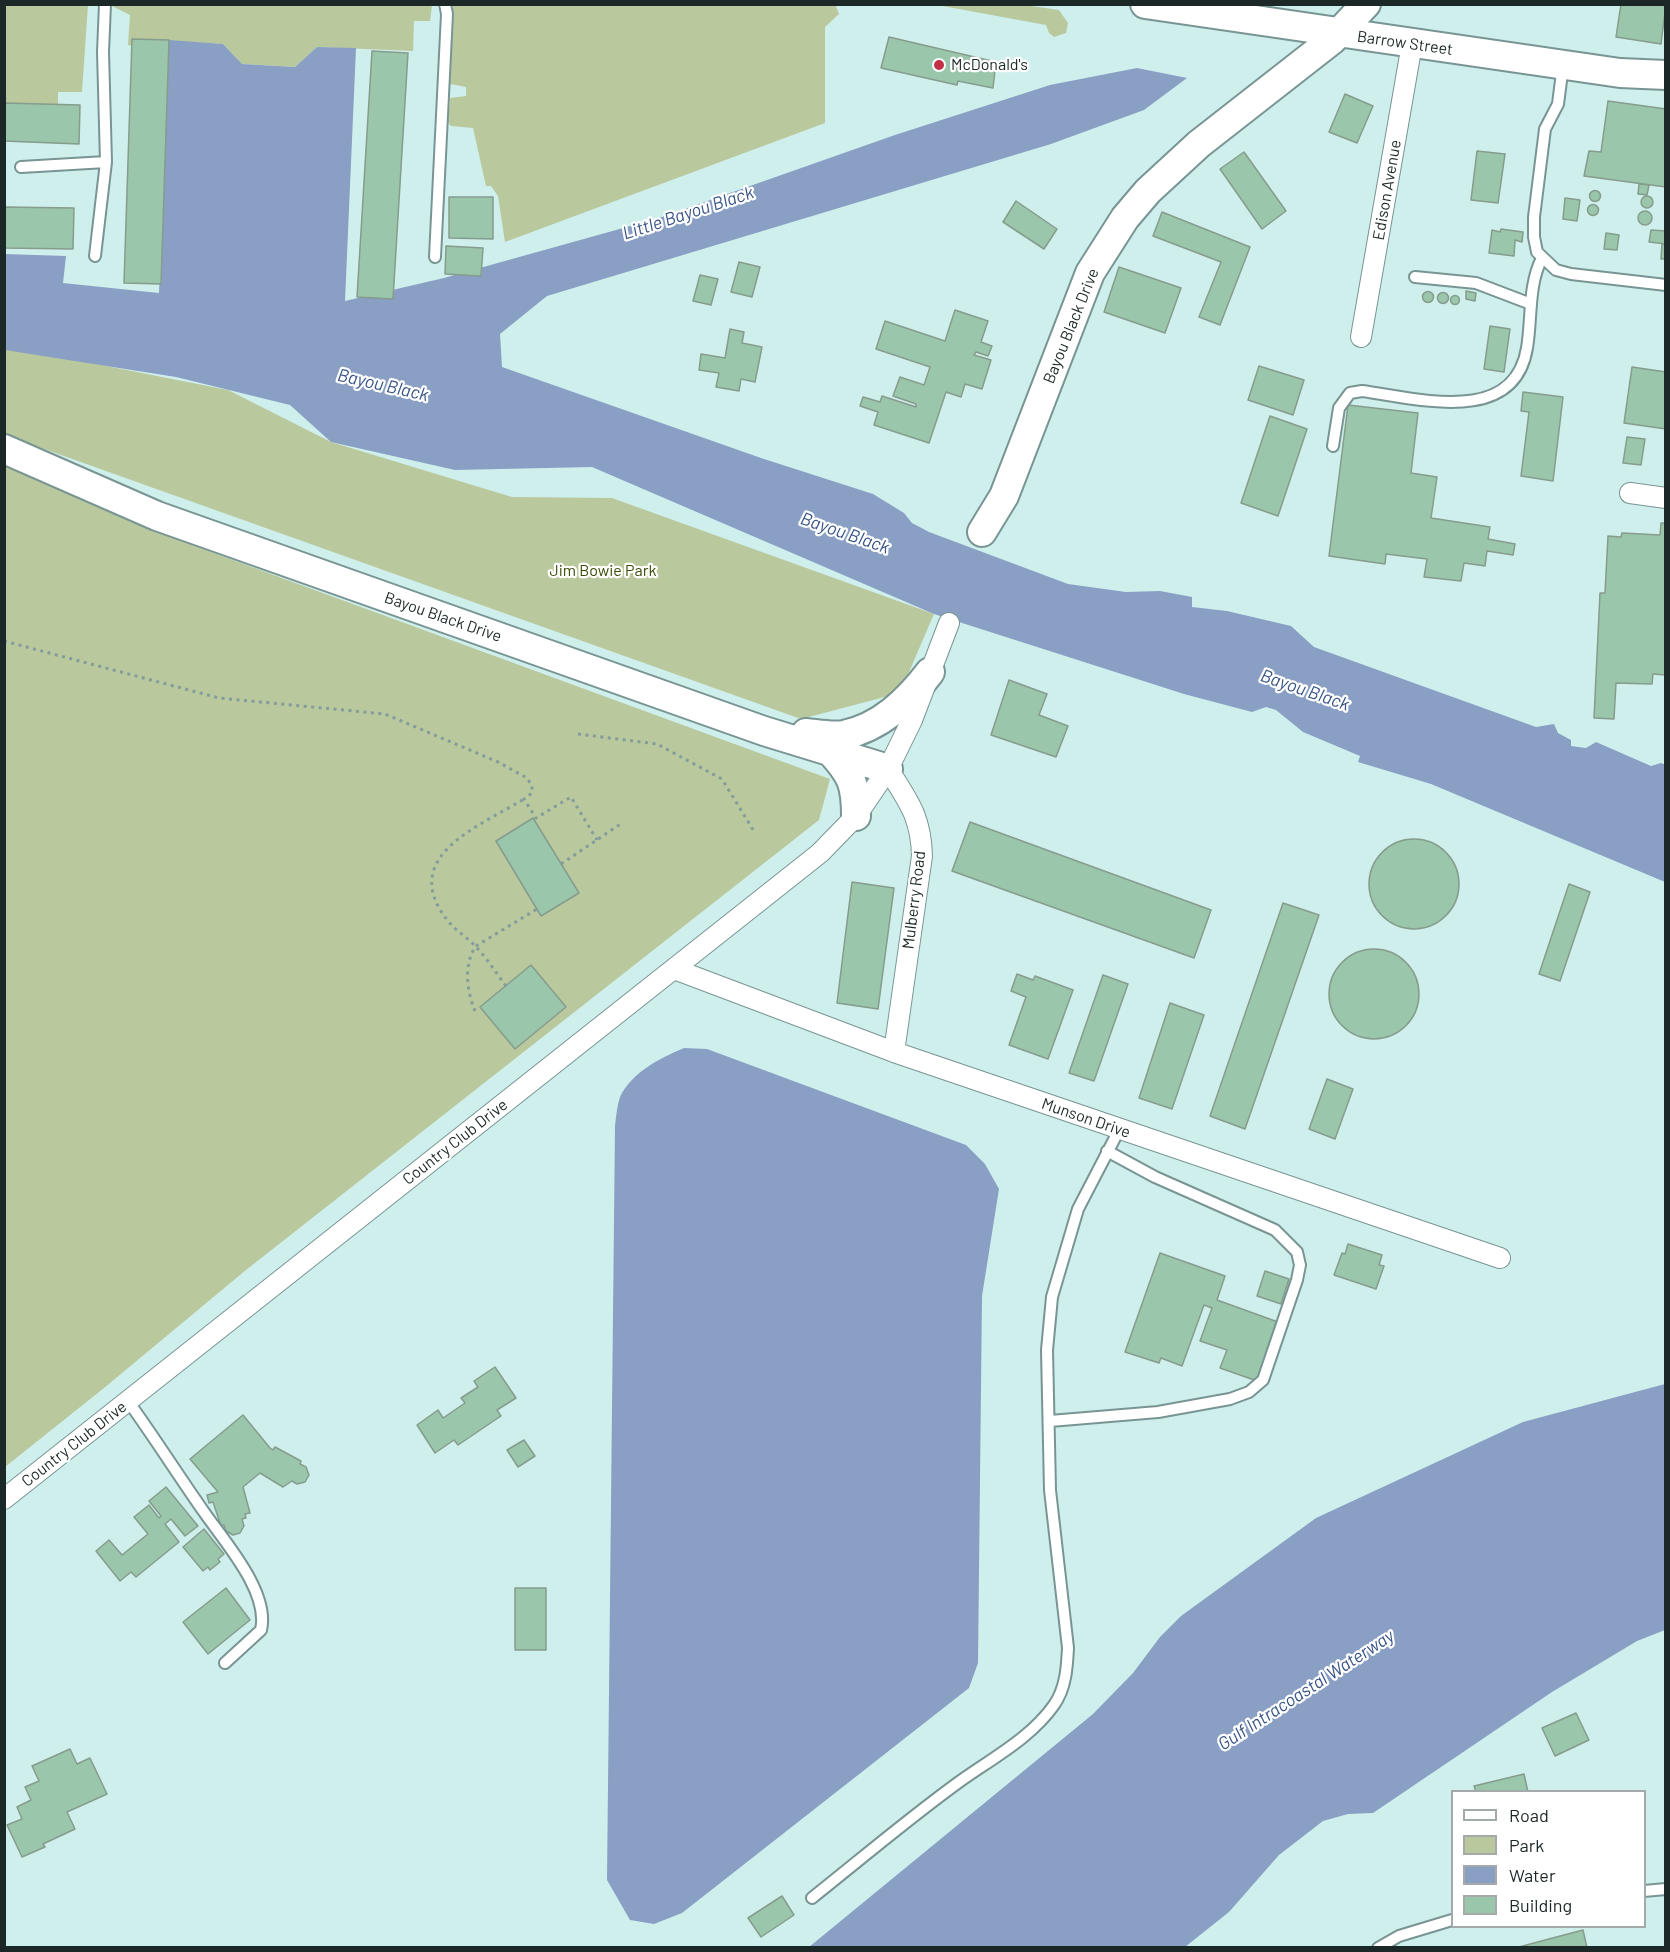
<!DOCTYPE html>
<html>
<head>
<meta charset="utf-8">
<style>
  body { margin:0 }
  #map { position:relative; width:1670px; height:1952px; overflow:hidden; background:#cfefed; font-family:Barlow,sans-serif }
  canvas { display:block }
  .frame { position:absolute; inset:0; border:6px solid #1c2827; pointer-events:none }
  .legend { position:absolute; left:1451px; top:1790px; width:195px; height:138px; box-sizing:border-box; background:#fff; border:2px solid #a4a9a9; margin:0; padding:8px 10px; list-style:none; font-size:18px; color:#1c2827 }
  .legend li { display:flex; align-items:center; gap:12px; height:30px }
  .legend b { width:30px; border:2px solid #a4a9a9 }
</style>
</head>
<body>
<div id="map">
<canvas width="1670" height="1952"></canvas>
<div class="frame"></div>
<ul class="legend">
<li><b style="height:8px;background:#fff"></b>Road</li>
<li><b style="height:16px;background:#bac89d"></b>Park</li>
<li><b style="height:16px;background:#899fc4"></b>Water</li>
<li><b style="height:16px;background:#9ac6ab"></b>Building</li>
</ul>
</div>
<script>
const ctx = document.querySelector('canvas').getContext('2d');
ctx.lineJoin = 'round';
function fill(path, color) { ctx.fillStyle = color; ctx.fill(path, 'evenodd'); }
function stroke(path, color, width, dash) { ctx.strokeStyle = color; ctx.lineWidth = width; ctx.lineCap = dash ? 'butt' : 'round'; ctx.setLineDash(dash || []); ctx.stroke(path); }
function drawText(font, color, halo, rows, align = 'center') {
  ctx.font = font + ' Barlow,sans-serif'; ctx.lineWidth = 4.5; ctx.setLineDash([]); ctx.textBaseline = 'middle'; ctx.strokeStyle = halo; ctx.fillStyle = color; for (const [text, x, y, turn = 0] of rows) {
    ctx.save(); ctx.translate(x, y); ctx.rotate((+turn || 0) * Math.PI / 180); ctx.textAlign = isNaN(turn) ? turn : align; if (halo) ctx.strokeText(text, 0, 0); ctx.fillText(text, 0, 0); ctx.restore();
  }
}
fill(new Path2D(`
  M835 4 839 14 825 27V123L505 242 498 196 491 186H486L473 128 451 126 448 122 450 98 466 96V87L450 84 453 5Z
  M5 5H88L82 92H58V105L5 103Z
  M110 5H432L430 21H414L413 51 317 47 295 67 242 64 223 44 132 39V46L128 45 130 15Z
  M1024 5 1059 10 1068 23 1066 33 1054 37 1049 33 1046 25 937 5Z
  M5 346 228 390 331 442 512 497 612 498 934 614 900 693 801 719 5 435Z
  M5 466 151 530 830 779 819 820 246 1270 104 1388 5 1467Z`), '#bac89d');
fill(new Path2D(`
  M169 40 223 44 242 64 295 67 317 47 356 48 345 301 444 278 659 218 895 135 1050 85 1137 68 1187 78 1144 110 1051 144 547 296 500 334 502 367 761 458 873 494 904 513 912 523 929 532 1068 584 1126 592 1160 591 1192 597V607L1227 611 1291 626 1314 647 1536 727 1554 724 1558 733 1571 740V746L1586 748 1596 742 1651 766 1661 763 1666 765 1665 882 1431 784 1358 762 1360 756 1303 732 1276 710 1266 707 1252 712 1184 694 934 614 592 467 455 470 331 442 290 405 176 377 5 350 4 254 66 256 63 283 159 293Z
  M684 1048 707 1049 966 1145 985 1164 999 1189 982 1296 978 1663 969 1688 682 1913 654 1924 630 1920 607 1880 615 1126C616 1117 617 1106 620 1097 631 1073 660 1058 684 1048Z
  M1665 1384V1630L1637 1641 1552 1692 1373 1813 1348 1814 1323 1821 1279 1855 1229 1912 1185 1947H809L1093 1714 1133 1673 1160 1637 1181 1616 1316 1518 1523 1422Z`), '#899fc4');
const building = new Path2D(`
  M1621 4H1666L1661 44 1616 37Z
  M889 37 996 62 993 88 958 81 957 85 881 68Z
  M132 39 169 40 161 284 124 283Z
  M372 51 408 53 393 299 357 297Z
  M1345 94 1373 106 1357 143 1329 132Z
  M1608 101 1666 109V187L1584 176 1589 151 1601 152Z
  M4 103 80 105 79 144 4 141Z
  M1477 151 1505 154 1498 203 1471 200Z
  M1244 152 1286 211 1262 229 1220 169Z
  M1639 184 1649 185 1647 195 1638 194Z
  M1589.5 196a5.5 5.5 0 1 1 11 0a5.5 5.5 0 1 1-11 0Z
  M1641 202a6 6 0 1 1 12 0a6 6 0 1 1-12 0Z
  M449 197H493V239L449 238Z
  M1565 198 1580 200 1577 221 1563 219Z
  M1016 201 1057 229 1044 249 1003 222Z
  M1587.5 210a5.5 5.5 0 1 1 11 0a5.5 5.5 0 1 1-11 0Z
  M4 207 74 208 73 249 4 248Z
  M1638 218a7 7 0 1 1 14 0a7 7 0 1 1-14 0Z
  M1162 212 1250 247 1220 325 1199 317 1221 262 1153 236Z
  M1501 229 1523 232 1522 242 1515 240 1514 256 1489 253 1492 230 1500 232Z
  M1651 230 1666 231V244L1649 242Z
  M1606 233 1619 235 1617 250 1604 249Z
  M1662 244H1666V259H1661Z
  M446 246 483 248 481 276 445 274Z
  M739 262 760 267 752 297 731 292Z
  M1119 267 1181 288 1165 333 1104 312Z
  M700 275 718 279 711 305 693 301Z
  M1466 291 1476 293 1475 301 1466 299Z
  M1422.5 297a5.5 5.5 0 1 1 11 0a5.5 5.5 0 1 1-11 0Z
  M1437.5 298a5.5 5.5 0 1 1 11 0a5.5 5.5 0 1 1-11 0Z
  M1450.5 300a4.5 4.5 0 1 1 9 0a4.5 4.5 0 1 1-9 0Z
  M955 310 988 321 981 342 992 346 988 356 976 352 974 355 991 360 982 389 965 384 961 397 946 392 929 443 874 425 878 412 860 406 863 397 880 402 882 396 916 407V404L893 396 900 377 924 385 930 367 876 349 885 321 945 341Z
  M1490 326 1510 329 1504 372 1484 369Z
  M730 329 744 332 742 343 762 347 755 382 741 379 739 391 716 387 719 373 699 370 701 354 725 358Z
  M1259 366 1304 380 1293 415 1248 400Z
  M1632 367 1666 372V429L1624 423Z
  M1523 392 1563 397 1553 481 1521 476 1529 412 1521 411Z
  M1348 405 1418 413 1411 473 1437 477 1431 518 1490 527 1488 539 1515 544 1513 555 1487 551 1485 566 1464 563 1461 581 1424 577 1427 559 1386 554 1385 564 1329 556Z
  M1270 416 1307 429 1278 516 1241 503Z
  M1627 437 1645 439 1641 465 1623 463Z
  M1661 523H1666V675L1653 674 1652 684 1616 683 1614 719 1594 718 1600 593H1605L1608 536 1621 537 1622 533 1660 535Z
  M1009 680 1047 694 1039 715 1068 726 1056 757 991 735Z
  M533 818 579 893 541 916 496 841Z
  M970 822 1211 910 1194 958 952 871Z
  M1369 884a45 45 0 1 1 90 0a45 45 0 1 1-90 0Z
  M852 882 894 888 878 1009 837 1003Z
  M1569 884 1590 892 1560 981 1539 974Z
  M1283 903 1319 915 1245 1129 1210 1116Z
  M1329 994a45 45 0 1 1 90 0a45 45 0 1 1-90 0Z
  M531 965 566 1007 515 1049 480 1007Z
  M1017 974 1033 980 1035 976 1073 990 1048 1059 1009 1045 1026 997 1011 991Z
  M1103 975 1128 984 1094 1081 1069 1073Z
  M1170 1003 1204 1015 1172 1109 1139 1098Z
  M1327 1079 1353 1089 1335 1139 1309 1129Z
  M1348 1244 1382 1255 1379 1265 1384 1266 1376 1289 1334 1275 1342 1253 1345 1254Z
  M1160 1253 1225 1276 1217 1300 1278 1322 1257 1381 1220 1368 1227 1350 1200 1341 1212 1308 1204 1305 1182 1366 1161 1358 1159 1363 1125 1352Z
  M1265 1271 1289 1279 1281 1304 1257 1296Z
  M495 1367 516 1398 497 1410 501 1416 458 1445 454 1440 435 1453 417 1425 438 1410 443 1418 465 1403 461 1398 478 1387 474 1381Z
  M243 1415 270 1448 273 1450 275 1447 301 1461 300 1464 306 1467 309 1475 305 1482 297 1484 292 1481 283 1487 260 1473 243 1487 250 1513 245 1514 246 1518 242 1519 244 1526 240 1533 233 1535 226 1531 224 1525 221 1526 213 1502 209 1503 207 1495 218 1492 190 1459Z
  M524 1440 535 1456 518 1467 507 1450Z
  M166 1487 198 1526 185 1536 171 1519 165 1524 179 1542 136 1577 131 1572 120 1581 96 1551 109 1540 122 1555 148 1534 134 1517 149 1505 159 1518 161 1516 149 1501Z
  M204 1529 224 1554 218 1559 220 1562 210 1570 208 1567 203 1571 183 1547Z
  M226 1588 250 1620 208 1654 183 1622Z
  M515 1588H546V1650H515Z
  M1576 1713 1589 1740 1555 1756 1542 1728Z
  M70 1749 77 1764 90 1758 107 1794 67 1812 75 1829 43 1844 45 1847 22 1857 7 1825 22 1819 17 1807 31 1800 25 1787 39 1781 32 1766Z
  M1524 1774 1528 1792H1476L1474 1786Z
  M782 1896 794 1915 761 1937 748 1918Z
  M1583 1930 1587 1948H1515Z`);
fill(building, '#9ac6ab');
stroke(building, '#869c8d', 1.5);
const lane = new Path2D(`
  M1563 65 1558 104 1545 129 1534 217V237L1537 252 1556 270 1571 274 1666 285
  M21 167 106 162 103 52 105 4
  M95 256 106 162
  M435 257 447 14 445 4
  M1415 277 1476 283 1531 304
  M1333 446 1339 408 1350 393 1362 391C1416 398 1514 427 1527 348 1532 318 1528 285 1542 258
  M128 1401C154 1437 178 1475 204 1512 224 1541 270 1592 261 1630L225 1663
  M1050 1421 1158 1412 1230 1399 1249 1392 1263 1380 1297 1280 1300 1265 1297 1252 1275 1230 1155 1177 1107 1151
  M1644 1891 1666 1889
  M812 1898C861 1859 908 1819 959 1782 991 1759 1031 1738 1054 1705 1066 1688 1067 1667 1068 1648L1050 1490 1047 1350 1052 1297 1078 1209 1119 1130
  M1378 1948 1399 1936 1452 1920`);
const street = new Path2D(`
  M1361 337 1412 44
  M1630 493 1666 498
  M674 969 894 1052 1500 1258
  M894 1052 922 856C921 816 908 801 888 769L912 720 949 623
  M4 1499 820 853 856 816 888 769`);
const secondary = new Path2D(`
  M1145 4 1620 73 1666 75
  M4 449 157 516 764 731 888 769
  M982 532 1004 496 1090 273 1125 218 1148 191 1199 144 1332 40 1366 4
  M806 733C817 734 832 737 844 735 881 727 908 701 930 672
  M831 752C852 775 856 785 856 816`);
stroke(lane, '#789593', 14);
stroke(street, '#789593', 22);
stroke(secondary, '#789593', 32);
stroke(new Path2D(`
  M4 641 219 698 385 714 498 762 527 778 532 786V793L524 799 536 818 571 797 597 840
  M578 734 657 744 722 779 755 833
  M561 864 622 823
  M506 986C496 973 487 958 475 946 467 937 456 931 448 921 397 857 478 827 524 799
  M475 1011C467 992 463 964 476 946L537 909`), '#849c9a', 3, [3, 4.5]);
stroke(lane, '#fff', 10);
stroke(street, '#fff', 20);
stroke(secondary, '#fff', 28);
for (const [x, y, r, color] of [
  [939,65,6,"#c13045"]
]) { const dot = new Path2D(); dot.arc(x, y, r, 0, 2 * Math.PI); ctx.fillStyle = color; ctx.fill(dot); stroke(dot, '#fff', 2); }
drawText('16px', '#1c2827', '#fff', [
  ["Barrow Street",1405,43,8],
  ["Edison Avenue",1387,190,-80],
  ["Bayou Black Drive",1071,326,-68],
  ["Bayou Black Drive",443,617,19],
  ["Mulberry Road",914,900,-83],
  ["Munson Drive",1086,1118,19],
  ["Country Club Drive",455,1142,-38],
  ["Country Club Drive",74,1444,-38]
]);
drawText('16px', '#1c2827', '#fff', [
  ["McDonald's",951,65]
], 'left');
drawText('16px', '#3d4c07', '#fff', [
  ["Jim Bowie Park",603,571]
]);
drawText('italic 18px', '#375487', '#fff', [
  ["Little Bayou Black",688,213,-18],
  ["Bayou Black",383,385,13],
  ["Bayou Black",845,533,19],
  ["Bayou Black",1305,690,19],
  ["Gulf Intracoastal Waterway",1306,1690,-33]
]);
</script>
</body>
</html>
